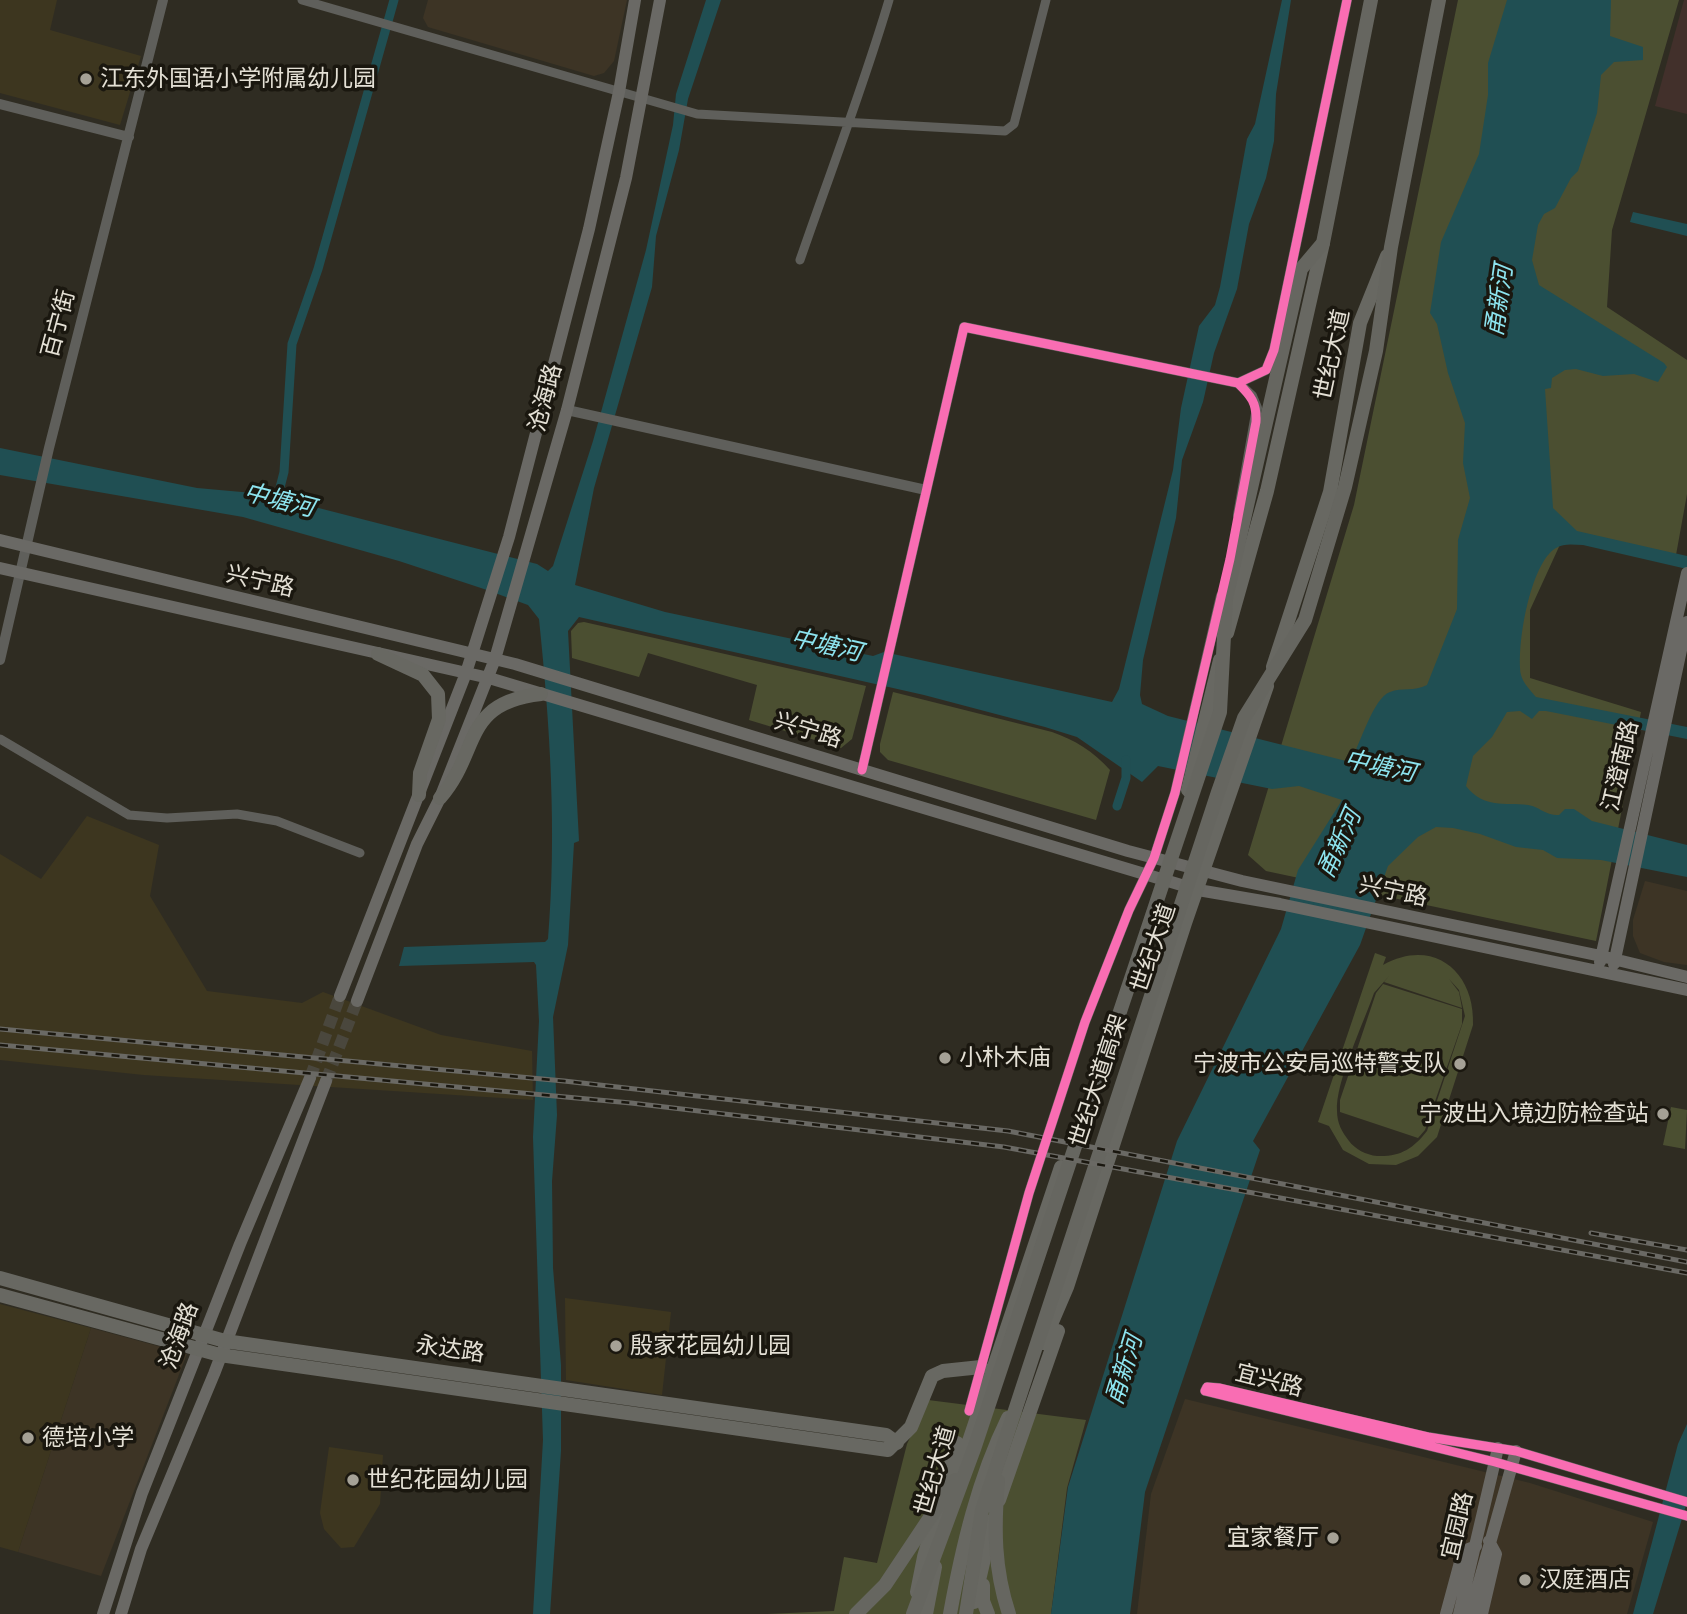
<!DOCTYPE html>
<html>
<head>
<meta charset="utf-8">
<style>
  body { margin:0 }
  canvas { display:block; background:#2f2c22 }
</style>
</head>
<body>
<canvas width="1687" height="1614"></canvas>
<script>
const ctx = document.querySelector('canvas').getContext('2d');
ctx.lineJoin = 'round';
function fill(path, color) { ctx.fillStyle = color; ctx.fill(path, 'evenodd'); }
function stroke(path, color, width, dash) { ctx.strokeStyle = color; ctx.lineWidth = width; ctx.lineCap = dash ? 'butt' : 'round'; ctx.setLineDash(dash || []); ctx.stroke(path); }
function drawText(font, color, halo, rows, align = 'center') {
  ctx.font = font + ' "Open Sans","Noto Sans SC",sans-serif'; ctx.lineWidth = 7; ctx.setLineDash([]); ctx.textBaseline = 'middle'; ctx.strokeStyle = halo; ctx.fillStyle = color; for (const [text, x, y, turn = 0] of rows) {
    ctx.save(); ctx.translate(x, y); ctx.rotate((+turn || 0) * Math.PI / 180); ctx.textAlign = isNaN(turn) ? turn : align; if (halo) ctx.strokeText(text, 0, 0); ctx.fillText(text, 0, 0); ctx.restore();
  }
}
fill(new Path2D(`
  M428 0H627L614 61 604 73 594 76 428 27 423 18Z
  M1645 881 1687 891V965L1664 962 1640 953 1633 936V920Z
  M91 1328 187 1354 101 1576 18 1552Z
  M1185 1399 1530 1483 1653 1522 1627 1614H1137L1151 1494Z`), '#3d3425');
fill(new Path2D(`
  M0 0H57L50 30 141 56 120 125 0 93Z
  M87 816 159 845 150 896 207 991 302 1003 323 992 441 1035 532 1051 533 1100 144 1075 0 1060V854L41 879Z
  M565 1298 671 1312 662 1395 566 1380Z
  M0 1304 91 1328 18 1552 0 1547Z
  M329 1447 383 1455 380 1504 354 1547 341 1548 324 1529 320 1513Z`), '#3d361f');
fill(new Path2D(`
  M1684 0H1687V114L1655 106Z`), '#42302b');
fill(new Path2D(`
  M1458 0H1679L1612 230 1607 307 1687 360V494L1676 555 1563 538 1530 610V678L1641 712 1596 941 1266 871 1248 855 1354 505Z
  M584 622 866 686 852 739 841 748 749 720 757 685 648 653 639 677 572 658 571 631 578 623Z
  M893 692 1052 732C1075 740 1093 751 1110 770L1096 820 888 760 880 752V744Z
  M1375 953 1386 957 1383 965C1434 937 1475 972 1473 1025L1437 1137 1418 1156 1396 1165 1369 1164 1343 1150 1329 1126 1318 1122ZM1389 976 1384 982 1462 1008 1459 992 1449 979 1459 990 1465 1016 1427 1131C1413 1149 1400 1157 1377 1156 1366 1155 1355 1149 1349 1141 1342 1132 1337 1123 1337 1111 1335 1083 1364 1022 1374 993Z
  M1383 984 1462 1009V1024L1425 1130 1418 1138 1340 1112V1100L1376 993Z
  M1671 1107 1687 1110 1685 1149 1663 1145Z
  M928 1400 1086 1420 1067 1488 1051 1614H767L834 1611 844 1557 877 1563 907 1444Z`), '#4b4f31');
fill(new Path2D(`
  M706 0H721L688 99 679 150 656 236 652 287 594 488 575 585 665 612 873 656 884 652 1112 702 1119 689 1173 470 1181 408 1199 326 1215 305 1220 287 1247 139 1255 124 1282 0H1291L1276 94 1274 141 1266 178 1249 224 1237 289 1214 353 1203 402 1182 460 1176 518 1143 660 1140 695 1142 704 1168 716 1350 762C1360 745 1373 698 1390 692 1402 687 1414 692 1427 685L1457 609 1458 540 1470 498 1463 463 1465 423 1448 373 1437 324 1430 313 1441 242 1479 154 1488 95V63L1507 0H1611L1610 36 1643 47V60L1614 62 1601 75 1597 113 1578 171 1571 178 1555 208 1544 214 1538 225 1532 260 1539 285 1664 363 1667 367 1658 382 1634 374 1603 376 1576 369 1565 370 1552 378 1551 388 1545 389 1553 508 1577 531 1687 556V569L1583 545C1574 545 1564 543 1556 548 1530 563 1516 647 1521 675 1523 683 1531 691 1536 697L1687 727V739L1546 711H1539L1532 719 1520 711 1507 712 1492 737 1473 756 1466 786C1484 809 1504 802 1528 805 1541 807 1543 815 1559 815L1565 809H1574L1592 821 1687 845V877L1601 860 1557 858 1543 850 1516 847 1480 834 1453 828 1436 827 1418 837 1388 866 1360 945 1253 1141 1260 1150 1145 1492 1130 1614H1051L1068 1487 1177 1141 1281 929 1298 870 1342 800 1299 786 1272 789 1158 766 1142 782 1077 737 1045 727 924 695 579 617 568 631 579 841 574 843 568 945 553 1017 557 1115 552 1181 553 1268 561 1365V1451L550 1614H533L543 1440 533 1137 539 1021 536 965 534 962 399 966 404 947 545 942 548 939C557 832 550 725 539 619L528 605 484 589 399 561 243 517 0 475V448L197 488 264 494 537 564 548 571 553 566 593 441 646 250 673 125 676 94Z
  M1633 212 1687 224V236L1630 222Z
  M1687 1424V1502L1653 1614H1633L1678 1444Z`), '#204f53');
stroke(new Path2D(`
  M275 507 284 472 292 344 318 269 394 0
  M1117 806 1126 778V760`), '#204f53', 9);
stroke(new Path2D(`
  M310 1078 340 996
  M326 1081 357 1001`), '#4a473d', 12, [12, 6]);
stroke(new Path2D(`
  M302 0 697 114 1005 131 1014 124 1046 0
  M800 260C830 173 863 88 889 0
  M0 739 129 815 167 818 237 814 277 821 360 853`), '#5f5f5b', 9);
stroke(new Path2D(`
  M0 104 129 137
  M1238 383 1252 396 1257 408 1238 515
  M567 410 926 490
  M0 660 49 448 163 0
  M862 770 964 327 1238 383 1266 370 1274 350 1347 0
  M969 1411 1029 1193 1085 1022 1129 910 1154 858 1175 793 1221 596
  M1687 1502 1516 1451 1428 1437 1219 1388 1207 1387 1205 1391 1495 1462 1687 1516`), '#5f5f5b', 10);
stroke(new Path2D(`
  M0 540 515 664 1128 851 1242 881 1601 956 1687 977
  M0 568 489 678 1198 890 1280 904 1687 990
  M1600 962 1687 573
  M1614 964 1687 622
  M340 996 466 673 509 537 589 229 619 92 635 0
  M357 1001 417 844 440 798 495 659 567 410 626 178 660 0
  M103 1614 142 1493 240 1244 310 1078
  M121 1614 141 1549 214 1374 326 1081
  M1446 1614 1463 1551 1476 1546
  M1459 1614 1498 1448
  M1470 1614 1516 1451
  M1482 1614 1496 1554 1489 1541`), '#6a6965', 12);
stroke(new Path2D(`
  M1227 633 1267 491 1323 243
  M378 654 423 675 438 694 439 719 420 773 419 795
  M1273 667 1330 492 1360 323 1387 256
  M1188 790 1220 660
  M440 798C481 751 461 703 541 694
  M0 1278 225 1341 886 1435 897 1443
  M0 1295 220 1355 888 1450 911 1427 932 1376 943 1371 981 1367
  M1043 1343 1067 1287 1185 923 1267 686
  M955 1483 1061 1167
  M999 1500 1058 1331
  M983 1585V1601L988 1614
  M917 1592 924 1557 957 1443
  M974 1602 993 1520
  M926 1614 935 1567
  M950 1614C962 1548 978 1479 1008 1418`), '#686862', 14);
stroke(new Path2D(`
  M998 1481C994 1528 994 1569 1009 1614
  M856 1614 885 1585 955 1480
  M913 1614 974 1449 1220 712 1226 598 1301 269 1323 243 1371 0
  M966 1614 982 1511 1218 792 1244 718 1305 620 1345 487 1376 351 1391 247 1439 0`), '#666660', 14);
const rail = new Path2D(`
  M0 1029 564 1081 1008 1131 1687 1262
  M0 1045 631 1103 1004 1147 1687 1273
  M1591 1233 1687 1250`);
stroke(rail, '#6a6964', 5);
stroke(rail, '#1a170f', 2.5, [8]);
stroke(new Path2D(`
  M862 770 964 327 1238 383 1266 370 1274 350 1347 0
  M969 1411 1029 1193 1085 1022 1129 910 1154 858 1175 793 1230 559 1256 422C1257 403 1251 396 1238 383
  M1687 1502 1516 1451 1428 1437 1219 1388 1207 1387 1205 1391 1495 1462 1687 1516`), '#f96db3', 9);
for (const [x, y, r, color] of [
  [86,79,7,"#a5a196"],
  [945,1058,7,"#a5a196"],
  [1460,1064,7,"#a5a196"],
  [1663,1114,7,"#a5a196"],
  [616,1346,7,"#a5a196"],
  [28,1438,7,"#a5a196"],
  [353,1480,7,"#a5a196"],
  [1333,1538,7,"#a5a196"],
  [1525,1580,7,"#a5a196"]
]) { const dot = new Path2D(); dot.arc(x, y, r, 0, 2 * Math.PI); ctx.fillStyle = color; ctx.fill(dot); stroke(dot, '#1a170f', 2.5); }
drawText('23px', '#e4e0d5', '#1a170f', [
  ["江东外国语小学附属幼儿园",100,79],
  ["小朴木庙",959,1058],
  ["宁波市公安局巡特警支队",1446,1064,"right"],
  ["宁波出入境边防检查站",1649,1114,"right"],
  ["殷家花园幼儿园",630,1346],
  ["德培小学",42,1438],
  ["世纪花园幼儿园",367,1480],
  ["宜家餐厅",1319,1538,"right"],
  ["汉庭酒店",1539,1580]
], 'left');
drawText('23px', '#e4e0d5', '#1a170f', [
  ["百宁街",59,324,-75],
  ["世纪大道",1333,355,-78],
  ["沧海路",546,398,-75],
  ["兴宁路",260,582,13],
  ["兴宁路",808,731,17],
  ["江澄南路",1621,766,-77],
  ["兴宁路",1393,892,12],
  ["世纪大道",1154,948,-71],
  ["世纪大道高架",1099,1081,-72],
  ["沧海路",180,1336,-70],
  ["永达路",450,1350,8],
  ["宜兴路",1269,1381,14],
  ["世纪大道",936,1471,-74],
  ["宜园路",1458,1526,-77]
]);
drawText('italic 24px', '#8de4ef', '#1a170f', [
  ["甬新河",1500,301,-82],
  ["中塘河",279,501,14],
  ["中塘河",826,646,13],
  ["中塘河",1380,767,12],
  ["甬新河",1340,844,-66],
  ["甬新河",1125,1370,-73]
]);
</script>
</body>
</html>
